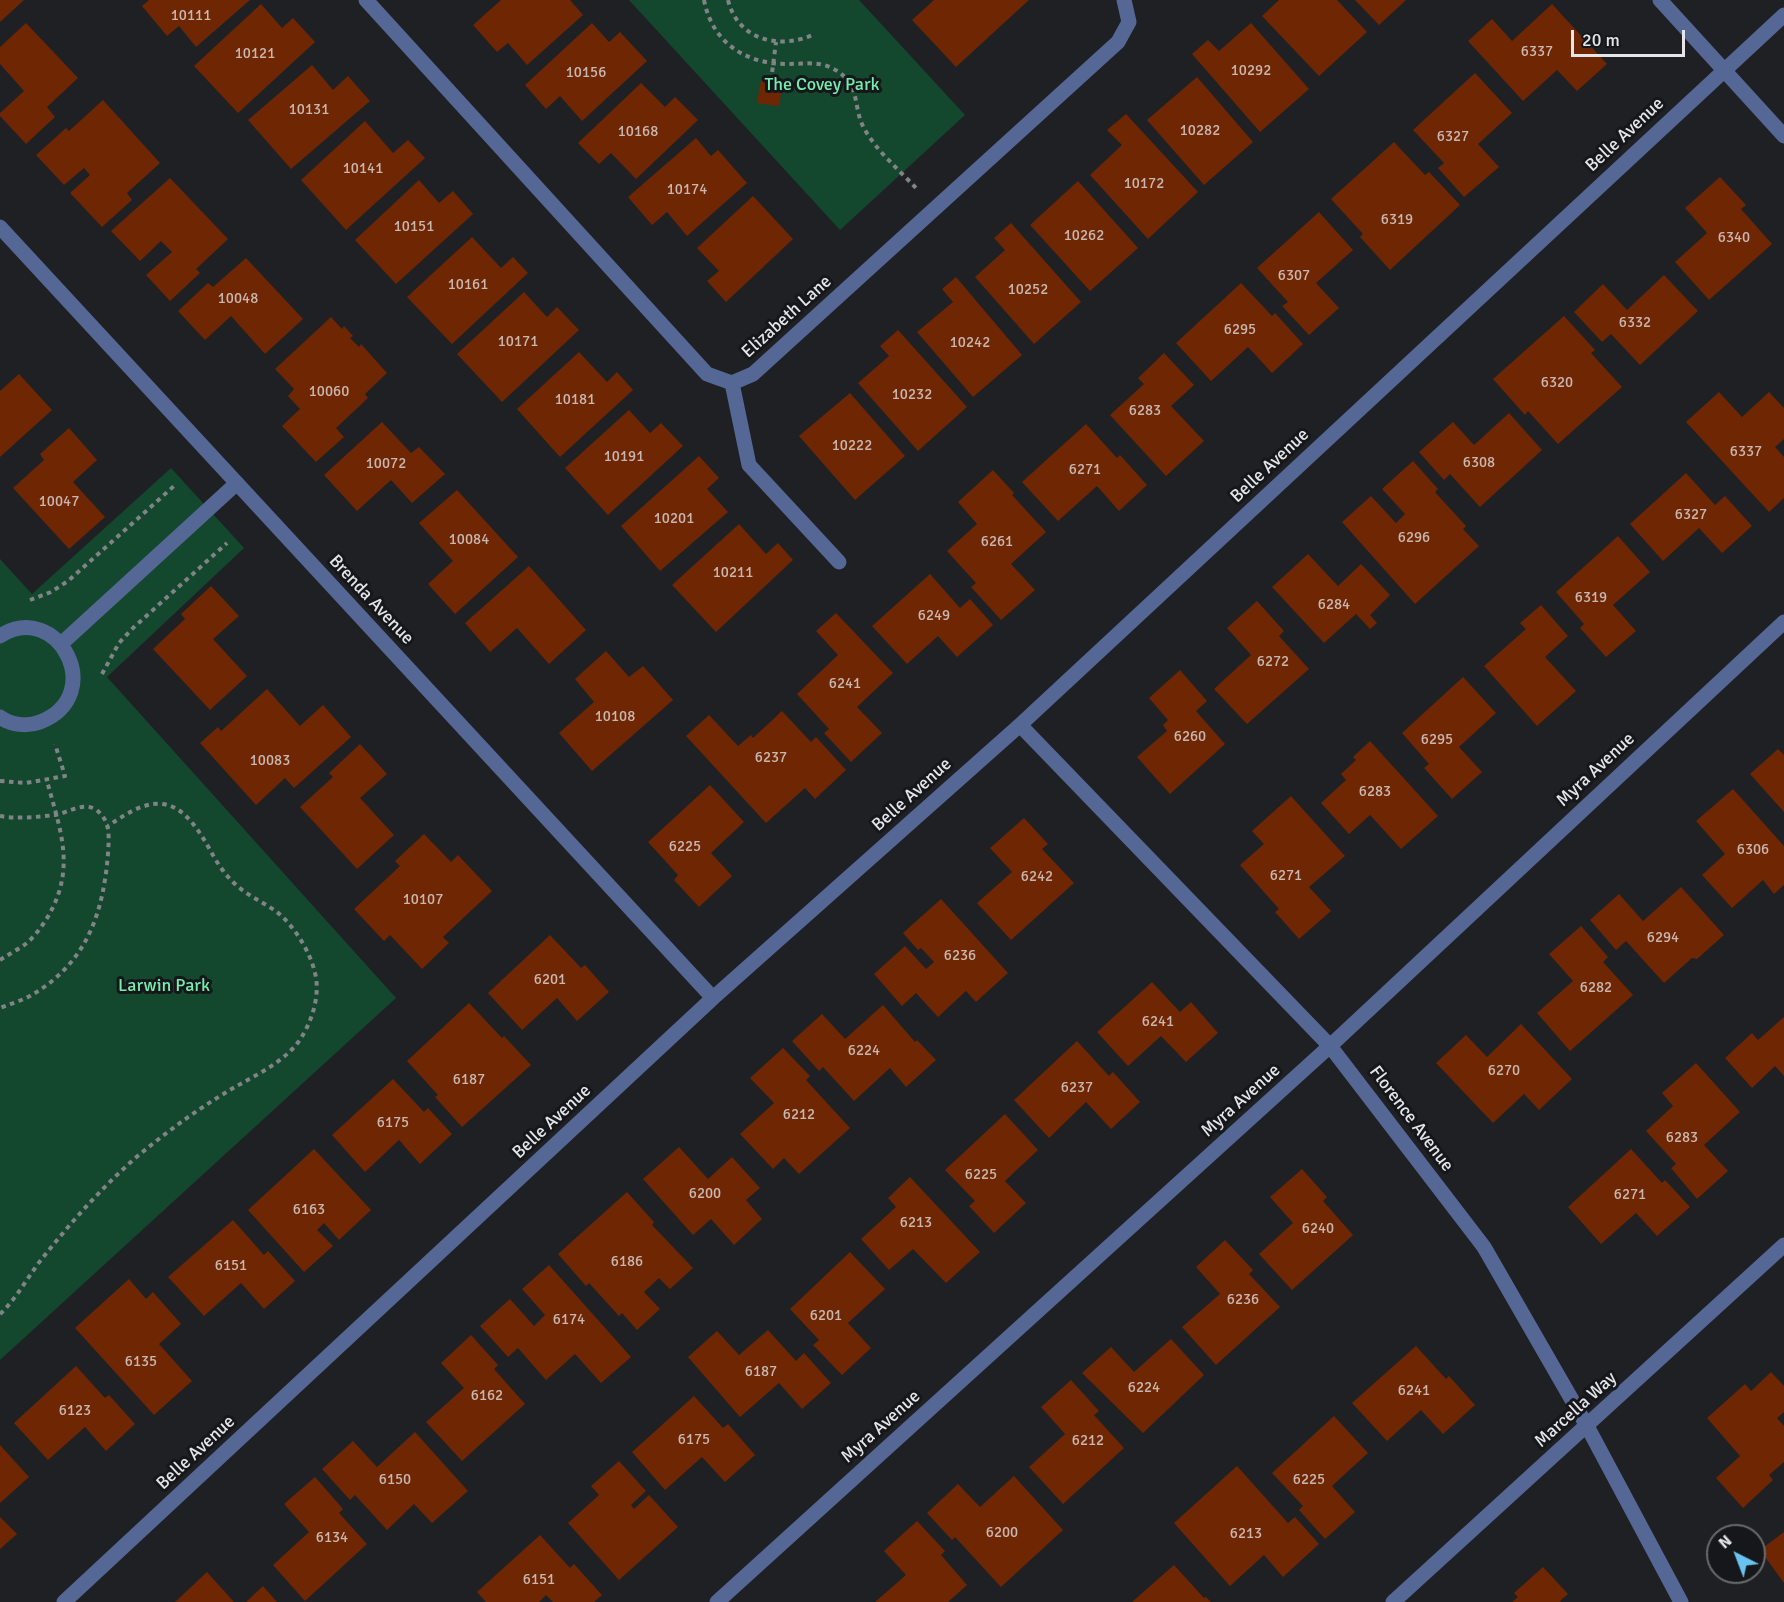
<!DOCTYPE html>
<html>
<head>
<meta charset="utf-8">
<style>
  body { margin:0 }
  #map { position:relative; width:1784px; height:1602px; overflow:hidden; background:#1f2024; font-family:Signika,sans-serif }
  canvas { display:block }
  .north { position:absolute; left:1706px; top:1524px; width:60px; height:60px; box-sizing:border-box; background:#16171b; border:2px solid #696a6e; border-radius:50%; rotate:318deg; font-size:16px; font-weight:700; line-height:24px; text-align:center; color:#e6e6ea }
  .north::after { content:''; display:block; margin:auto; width:21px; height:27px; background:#69c3f1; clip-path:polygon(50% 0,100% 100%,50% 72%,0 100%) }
  .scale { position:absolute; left:1571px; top:30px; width:114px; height:27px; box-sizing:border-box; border:3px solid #e6e6ea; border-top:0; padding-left:8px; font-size:18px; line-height:21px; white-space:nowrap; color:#e6e6ea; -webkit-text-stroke:4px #16171b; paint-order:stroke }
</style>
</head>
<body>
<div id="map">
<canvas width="1784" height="1602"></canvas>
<div class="north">N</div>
<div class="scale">20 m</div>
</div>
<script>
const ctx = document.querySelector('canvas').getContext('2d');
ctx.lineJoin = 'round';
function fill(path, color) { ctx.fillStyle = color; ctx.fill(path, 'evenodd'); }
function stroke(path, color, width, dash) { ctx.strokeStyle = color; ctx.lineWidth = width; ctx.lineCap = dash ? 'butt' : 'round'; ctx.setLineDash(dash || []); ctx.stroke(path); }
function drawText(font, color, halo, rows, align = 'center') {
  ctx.font = font + ' Signika,sans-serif'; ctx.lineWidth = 6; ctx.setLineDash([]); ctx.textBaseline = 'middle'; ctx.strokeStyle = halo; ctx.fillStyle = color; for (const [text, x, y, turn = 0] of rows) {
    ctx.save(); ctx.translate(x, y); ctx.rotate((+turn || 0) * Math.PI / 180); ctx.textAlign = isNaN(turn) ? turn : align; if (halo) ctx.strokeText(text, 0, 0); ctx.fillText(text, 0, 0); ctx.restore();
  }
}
fill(new Path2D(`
  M629 0H859L965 115 840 230Z
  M171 468 244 548 107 677 396 998 0 1360V559L32 594Z`), '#13482e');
fill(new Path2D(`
  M0 0H24L0 22Z
  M149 0H250L196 47 179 26 167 36 142 6Z
  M501 0H570L583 15 527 65 508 43 497 52 473 25Z
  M934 0H1029L956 67 912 20Z
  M1279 0H1337L1367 32 1319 76 1262 16Z
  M1355 0H1406L1379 25Z
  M261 4 282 28 293 18 315 42 238 113 194 66Z
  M1552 4 1607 64 1577 91 1557 70 1523 101 1468 41 1492 19 1512 41Z
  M26 23 78 78 47 107 55 117 26 144 0 116V113L24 91 0 64V47Z
  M592 23 609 42 620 32 647 61 582 121 560 96 546 109 525 85Z
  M1251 23 1309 89 1260 132 1192 54 1208 40 1219 51Z
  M312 65 333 90 348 76 370 101 291 169 248 120Z
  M1475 73 1512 113 1478 144 1499 167 1464 197 1438 168 1444 163 1413 130Z
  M1197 77 1253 142 1204 185 1147 120Z
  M761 80 783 83 779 106 757 103Z
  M641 83 665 107 675 97 698 120 636 179 611 153 599 164 578 143Z
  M103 100 160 163 127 193 132 200 102 227 70 193 90 175 84 168 64 185 36 155 66 128 69 131Z
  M1126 114 1198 192 1148 239 1090 175 1122 145 1107 130Z
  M365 121 393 153 408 140 425 158 346 230 301 180Z
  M696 138 711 156 718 150 747 183 687 236 667 212 652 225 628 197Z
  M1394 142 1425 175 1429 172 1460 205 1390 270 1360 237 1363 234 1331 199Z
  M1720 177 1746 205 1741 209 1772 244 1709 300 1675 262 1707 233 1685 208Z
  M170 178 228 239 196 269 200 273 170 301 146 275 172 252 161 241 140 261 111 231Z
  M419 180 439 203 453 191 473 214 396 284 355 240Z
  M1078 181 1138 248 1090 291 1030 225Z
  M753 196 793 239 726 302 707 281 719 271 697 248Z
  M1319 212 1353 250 1316 283 1339 308 1309 335 1282 306 1288 302 1257 268Z
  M1011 223 1081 302 1034 344 975 277 1005 250 994 238Z
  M472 237 501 268 513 257 528 273 452 344 407 297Z
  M246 258 303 319 265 354 231 316 205 340 178 311 208 283 213 287Z
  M1664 275 1698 311 1640 365 1611 334 1602 342 1574 312 1603 284 1627 310Z
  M956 277 1022 355 973 397 917 332 953 302 942 289Z
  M1241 283 1272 316 1275 313 1303 344 1272 373 1248 347 1211 381 1176 343Z
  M524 292 547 317 557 307 579 330 502 402 457 354Z
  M1564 316 1595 350 1591 353 1622 387 1558 444 1528 411 1525 415 1493 379Z
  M331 317 342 329 344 326 353 336 350 338 359 347 361 344 387 373 365 394 368 398 336 428 344 437 316 462 282 426 300 409 288 396 294 389 275 369Z
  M898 330 967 407 918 451 858 383 889 356 880 346Z
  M579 352 607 382 617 372 633 390 560 457 517 409Z
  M1164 353 1194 385 1171 406 1204 441 1166 476 1110 415 1144 384 1138 378Z
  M19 374 52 410 0 457V391Z
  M1719 392 1742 417 1769 392 1784 408V439L1775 447 1784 457V498L1769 512 1686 422Z
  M850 393 905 456 855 500 799 436Z
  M629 410 650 433 661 423 683 446 608 515 565 468Z
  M1509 413 1542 450 1480 507 1450 474 1444 480 1419 452 1453 422 1474 445Z
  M382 422 411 453 419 447 445 474 412 503 391 480 357 511 324 475Z
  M1086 424 1117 458 1120 455 1147 485 1119 511 1097 486 1058 521 1022 482Z
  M69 428 97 460 73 482 105 517 69 549 13 488 44 460 40 454Z
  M699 456 719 478 707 489 728 512 660 571 621 526Z
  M1413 461 1438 489 1435 492 1466 526 1463 529 1479 546 1415 604 1342 522 1371 496 1396 523 1405 514 1382 489Z
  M993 470 1014 493 1012 495 1046 532 1011 564 1035 590 1001 620 971 587 976 583 947 551 977 524 958 502Z
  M1686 473 1715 505 1725 496 1752 526 1722 553 1699 528 1663 561 1630 524Z
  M457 490 518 557 455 614 428 584 453 561 419 523Z
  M739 524 766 554 778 543 793 560 716 632 672 585Z
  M1618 536 1650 572 1613 605 1636 631 1606 657 1580 628 1584 624 1556 592Z
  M1308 554 1338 586 1361 564 1390 595 1370 615 1377 623 1370 629 1356 614 1324 643 1272 587Z
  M529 566 586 630 549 664 517 628 490 652 465 623Z
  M930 574 960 608 970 599 993 625 957 657 938 636 907 664 872 626Z
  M211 586 239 616 213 639 247 676 210 710 153 649 185 619 181 614Z
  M1257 601 1284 631 1279 636 1309 669 1247 724 1214 689 1251 655 1227 628Z
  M1541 605 1568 636 1545 657 1576 691 1537 726 1484 666 1526 629 1520 623Z
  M836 613 893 673 857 707 882 733 851 762 824 733 829 729 797 694 838 655 816 631Z
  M606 651 629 677 643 666 673 700 592 771 559 733 594 702 575 679Z
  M1180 670 1207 701 1196 711 1225 744 1170 794 1137 757 1167 731 1163 725 1168 720 1149 698Z
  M1463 677 1496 713 1459 747 1482 772 1452 799 1424 768 1429 764 1402 733Z
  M267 689 300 726 323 705 351 737 294 788 285 778 256 805 200 743 218 727 221 731Z
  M782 711 811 742 816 737 846 770 815 799 805 788 766 823 686 736 709 715 738 746 751 735 753 738Z
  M1370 741 1438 816 1401 849 1370 815 1349 834 1321 803 1346 780 1341 774 1356 760 1353 757Z
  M360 744 387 774 360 798 394 835 357 869 300 807 333 777 329 773Z
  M1778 749 1784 755V812L1750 774Z
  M710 785 744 822 711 853 732 876 699 907 674 880 678 875 648 842Z
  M1733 789 1784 846V885L1774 894 1763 880 1732 908 1702 875 1725 854 1696 821Z
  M1291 796 1345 856 1309 887 1331 911 1299 939 1275 912 1279 909 1240 865 1264 844 1252 831Z
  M1024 818 1048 844 1042 849 1074 883 1011 940 977 903 1012 872 990 848Z
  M424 834 451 862 458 855 492 891 443 937 449 943 422 969 390 935 384 941 354 909 400 866 395 861Z
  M1681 887 1724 935 1697 959 1692 958 1664 983 1626 941 1616 950 1590 920 1619 894 1643 921Z
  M941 899 1008 973 976 1002 966 991 938 1017 916 993 902 1006 874 974 905 946 926 969 934 962 921 948 918 950 903 933Z
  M1581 926 1608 957 1603 962 1633 995 1570 1051 1537 1013 1573 981 1549 954Z
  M550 935 581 968 585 965 609 992 577 1021 557 998 522 1030 488 993Z
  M1152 982 1180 1012 1191 1002 1218 1033 1186 1062 1161 1036 1128 1066 1097 1032Z
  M469 1003 502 1038 504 1036 531 1065 462 1127 435 1097 438 1095 407 1061Z
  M883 1005 915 1042 917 1040 936 1060 906 1087 890 1068 854 1101 823 1067 819 1071 792 1041 822 1014 845 1039Z
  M1784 1017V1076L1775 1066 1752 1088 1725 1058 1752 1033 1758 1040Z
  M1521 1024 1572 1079 1539 1110 1524 1094 1493 1123 1436 1063 1466 1035 1487 1057Z
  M1077 1041 1109 1076 1113 1072 1140 1102 1111 1129 1086 1102 1049 1138 1014 1100Z
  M783 1048 810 1076 806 1080 850 1128 799 1174 784 1158 773 1169 740 1134 774 1103 750 1078Z
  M1696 1063 1740 1112 1704 1145 1728 1171 1697 1199 1671 1168 1676 1164 1646 1131 1673 1106 1662 1093Z
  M393 1079 424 1112 428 1108 452 1134 420 1164 399 1140 365 1172 332 1135Z
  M1005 1114 1038 1150 1005 1181 1026 1203 994 1233 969 1206 975 1201 945 1170Z
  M679 1147 708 1179 732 1157 760 1188 746 1200 762 1219 734 1245 711 1219 693 1235 643 1179Z
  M314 1149 371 1210 339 1240 324 1223 317 1230 333 1246 304 1272 248 1210Z
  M1631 1149 1662 1183 1665 1180 1690 1207 1657 1236 1636 1213 1601 1244 1568 1207Z
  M1302 1169 1327 1197 1323 1201 1353 1235 1292 1290 1259 1254 1293 1223 1270 1197Z
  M910 1177 980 1252 946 1283 913 1249 889 1270 861 1239 896 1207 888 1198Z
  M627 1192 654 1222 652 1225 693 1268 670 1289 659 1278 644 1292 660 1309 637 1330 622 1313 619 1316 589 1283 586 1286 558 1254Z
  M233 1220 264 1255 268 1251 295 1281 264 1309 241 1283 204 1316 168 1277Z
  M1225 1240 1253 1270 1249 1274 1280 1307 1216 1365 1182 1327 1220 1294 1196 1267Z
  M850 1252 885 1289 848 1323 871 1348 842 1375 813 1345 819 1340 790 1309Z
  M549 1265 631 1357 601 1383 575 1354 546 1380 518 1348 508 1357 480 1326 510 1299 534 1326 545 1315 522 1289Z
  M129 1279 146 1299 153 1292 181 1324 159 1344 192 1381 154 1415 75 1328Z
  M768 1330 796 1361 804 1353 831 1383 802 1409 779 1383 740 1417 688 1357 717 1331 739 1355Z
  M471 1335 498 1365 494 1369 525 1404 462 1461 426 1422 464 1388 441 1363Z
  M1171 1339 1204 1375 1143 1433 1082 1373 1111 1347 1134 1372Z
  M1416 1346 1446 1379 1449 1376 1475 1405 1443 1434 1421 1410 1387 1441 1352 1403Z
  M76 1366 105 1398 109 1395 135 1424 106 1451 85 1427 48 1460 14 1423Z
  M1771 1372 1784 1386V1412L1777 1418 1784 1426V1462L1769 1475 1773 1480 1743 1508 1716 1478 1740 1456 1707 1418 1745 1384 1751 1391Z
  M1071 1380 1099 1411 1094 1415 1124 1448 1063 1504 1029 1467 1065 1434 1041 1407Z
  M694 1396 723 1428 728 1424 755 1455 725 1482 702 1457 665 1490 632 1452Z
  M1334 1416 1368 1453 1332 1486 1355 1512 1325 1539 1299 1510 1303 1506 1272 1473Z
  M415 1432 468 1491 432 1523 414 1504 387 1530 355 1495 350 1500 322 1469 353 1441 377 1467Z
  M0 1445 29 1477 0 1503Z
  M619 1461 646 1491 631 1505 634 1509 649 1495 678 1527 619 1580 568 1523 599 1495 591 1486Z
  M1237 1466 1288 1523 1295 1517 1319 1544 1283 1577 1264 1555 1230 1586 1174 1523Z
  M1014 1476 1063 1530 1001 1587 955 1537 952 1540 927 1513 958 1484 980 1507Z
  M315 1477 343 1509 339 1513 367 1544 305 1601 273 1565 309 1532 284 1504Z
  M0 1517 17 1534 0 1549Z
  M917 1521 945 1551 941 1555 967 1585 948 1602H875L906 1575 884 1551Z
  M1784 1532V1583L1760 1550Z
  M540 1535 570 1568 574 1564 602 1595 594 1602H553L546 1595 539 1602H486L477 1592Z
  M1174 1565 1204 1598 1206 1597 1211 1602H1132Z
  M1543 1567 1568 1594 1560 1601 1561 1602H1512L1518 1597 1514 1593Z
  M207 1572 234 1602H175Z
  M263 1586 277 1602H246Z`), '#6f2602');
stroke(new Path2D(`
  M704 0C712 42 745 64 787 64 802 64 818 61 832 68 863 84 851 106 865 130 877 151 899 170 916 188
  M728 0C738 41 781 50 815 34
  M771 81 776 42
  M30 600 51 592 68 581 174 486
  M102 674 119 643 133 628 227 543
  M0 781 26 783 65 776 55 744
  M0 816C16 819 38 817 55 815 67 813 83 802 95 809 111 820 109 836 108 854 103 915 86 964 30 996 21 1001 10 1004 0 1008
  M0 960C9 954 19 949 27 943 37 934 46 921 52 909 75 864 59 826 47 781
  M0 1314C17 1298 27 1278 41 1260 71 1222 103 1186 140 1154 167 1132 195 1111 225 1093 249 1078 277 1067 296 1045 311 1026 321 996 315 973 310 951 294 926 277 912 263 902 248 896 235 884 224 874 216 861 209 848 179 795 156 792 108 826`), '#828387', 4, [4.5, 4.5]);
stroke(new Path2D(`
  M366 0 707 374 732 383 753 374 1118 42 1129 22 1124 0
  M1660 0 1784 136
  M0 227 713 998
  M732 383 749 465 839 562
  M0 636C57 599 109 695 40 722 27 727 11 725 0 717
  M61 644 237 483
  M1020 725 1330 1046 1484 1247 1587 1426 1681 1602
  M64 1602 713 998 1020 725 1784 15
  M717 1602 1330 1046 1784 622
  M1393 1602 1784 1245`), '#556795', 15);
drawText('15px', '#c8b6b0', null, [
  ["10111",191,16],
  ["6337",1537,52],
  ["10121",255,54],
  ["10292",1251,71],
  ["10156",586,73],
  ["10131",309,110],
  ["10282",1200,131],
  ["10168",638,132],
  ["6327",1453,137],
  ["10141",363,169],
  ["10172",1144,184],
  ["10174",687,190],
  ["6319",1397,220],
  ["10151",414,227],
  ["10262",1084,236],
  ["6340",1734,238],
  ["6307",1294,276],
  ["10161",468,285],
  ["10252",1028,290],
  ["10048",238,299],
  ["6332",1635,323],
  ["6295",1240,330],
  ["10171",518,342],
  ["10242",970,343],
  ["6320",1557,383],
  ["10060",329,392],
  ["10232",912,395],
  ["10181",575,400],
  ["6283",1145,411],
  ["10222",852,446],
  ["6337",1746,452],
  ["10191",624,457],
  ["6308",1479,463],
  ["10072",386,464],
  ["6271",1085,470],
  ["10047",59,502],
  ["6327",1691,515],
  ["10201",674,519],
  ["6296",1414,538],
  ["10084",469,540],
  ["6261",997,542],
  ["10211",733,573],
  ["6319",1591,598],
  ["6284",1334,605],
  ["6249",934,616],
  ["6272",1273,662],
  ["6241",845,684],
  ["10108",615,717],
  ["6260",1190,737],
  ["6295",1437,740],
  ["6237",771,758],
  ["10083",270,761],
  ["6283",1375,792],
  ["6225",685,847],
  ["6306",1753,850],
  ["6271",1286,876],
  ["6242",1037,877],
  ["10107",423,900],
  ["6294",1663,938],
  ["6236",960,956],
  ["6201",550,980],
  ["6282",1596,988],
  ["6241",1158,1022],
  ["6224",864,1051],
  ["6270",1504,1071],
  ["6187",469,1080],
  ["6237",1077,1088],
  ["6212",799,1115],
  ["6175",393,1123],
  ["6283",1682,1138],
  ["6225",981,1175],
  ["6200",705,1194],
  ["6271",1630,1195],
  ["6163",309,1210],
  ["6213",916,1223],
  ["6240",1318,1229],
  ["6186",627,1262],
  ["6151",231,1266],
  ["6236",1243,1300],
  ["6201",826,1316],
  ["6174",569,1320],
  ["6135",141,1362],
  ["6187",761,1372],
  ["6224",1144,1388],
  ["6241",1414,1391],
  ["6162",487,1396],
  ["6123",75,1411],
  ["6175",694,1440],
  ["6212",1088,1441],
  ["6150",395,1480],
  ["6225",1309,1480],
  ["6200",1002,1533],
  ["6213",1246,1534],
  ["6134",332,1538],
  ["6151",539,1580]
]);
drawText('18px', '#77edad', '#16171b', [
  ["The Covey Park",822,85],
  ["Larwin Park",164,986]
]);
drawText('18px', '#e6e6ea', '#16171b', [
  ["Belle Avenue",1625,135,-43],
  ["Elizabeth Lane",787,317,-42],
  ["Belle Avenue",1270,466,-43],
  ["Brenda Avenue",371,600,47],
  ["Myra Avenue",1596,770,-43],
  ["Belle Avenue",912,795,-42],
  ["Myra Avenue",1241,1101,-42],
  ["Florence Avenue",1411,1119,53],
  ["Belle Avenue",552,1122,-43],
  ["Marcella Way",1576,1410,-42],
  ["Myra Avenue",881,1427,-42],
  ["Belle Avenue",196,1453,-43]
]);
</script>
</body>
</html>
